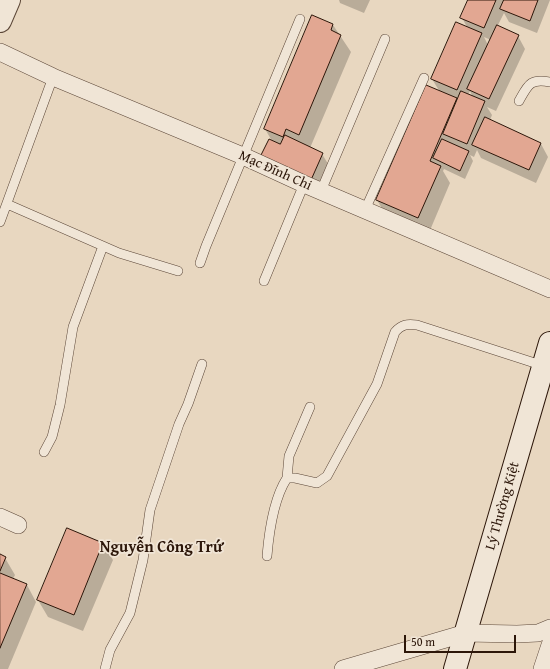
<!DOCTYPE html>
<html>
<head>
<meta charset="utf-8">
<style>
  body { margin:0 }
  #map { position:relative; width:550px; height:669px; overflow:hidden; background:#e8d7c0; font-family:"Gentium Book Plus",serif }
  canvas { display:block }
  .scale { position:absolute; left:404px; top:635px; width:112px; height:18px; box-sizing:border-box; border:2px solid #2c1609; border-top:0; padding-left:5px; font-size:12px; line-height:14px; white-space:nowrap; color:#2c1609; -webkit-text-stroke:3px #f0e5d6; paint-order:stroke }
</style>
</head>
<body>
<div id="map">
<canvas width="550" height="669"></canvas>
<div class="scale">50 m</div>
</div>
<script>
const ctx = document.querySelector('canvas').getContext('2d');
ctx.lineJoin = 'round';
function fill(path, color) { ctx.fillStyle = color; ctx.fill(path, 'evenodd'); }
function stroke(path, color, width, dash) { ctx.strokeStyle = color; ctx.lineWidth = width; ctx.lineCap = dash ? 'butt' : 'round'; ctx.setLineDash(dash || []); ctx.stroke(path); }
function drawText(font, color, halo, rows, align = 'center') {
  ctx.font = font + ' "Gentium Book Plus",serif'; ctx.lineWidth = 3.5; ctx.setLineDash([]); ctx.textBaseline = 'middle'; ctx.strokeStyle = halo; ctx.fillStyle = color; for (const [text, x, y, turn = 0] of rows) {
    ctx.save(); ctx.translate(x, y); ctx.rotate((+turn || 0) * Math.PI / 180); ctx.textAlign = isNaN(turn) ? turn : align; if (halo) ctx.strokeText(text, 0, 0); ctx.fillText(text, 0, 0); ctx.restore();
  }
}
fill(new Path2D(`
  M339 0H370L364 13 340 3Z
  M470 0H550L537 33 509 22 504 13 497 27 518 36 525 49 496 111 487 107 492 115 490 120 541 144 548 157 536 183 481 158 477 150 474 157 470 155 473 161 465 179 444 169 443 171 450 183 428 235 387 217 377 200 440 92 432 79 467 27 462 18ZM484 37 491 40 488 45ZM470 91 473 98 468 95Z
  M312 16 333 25 351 52 310 148 322 154 330 167 318 192 272 141 265 129Z
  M103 544 113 560 83 631 48 617 38 600Z
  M0 555 5 558 15 575 13 579 27 585 36 602 8 669H0Z`), '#0003');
const building = new Path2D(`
  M468 0H496L484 28 460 18Z
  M504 0H538L530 21 500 9Z
  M312 15 333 24 331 30 341 35 299 135 286 129 283 137 264 129Z
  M456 22 482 33 457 90 431 79Z
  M497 25 519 35 489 99 467 89Z
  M426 85 457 98 430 161 441 166 418 218 376 200Z
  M461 91 485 101 467 144 443 134Z
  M485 117 541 143 529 170 472 145Z
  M285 135 323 153 311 180 260 157 269 139 280 144Z
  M442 139 469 151 460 171 433 158Z
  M67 528 103 543 74 615 37 600Z
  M0 554 6 557 0 571Z
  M0 573 27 584 0 648Z`);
fill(building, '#e2a792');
stroke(building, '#2c1609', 1);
const service = new Path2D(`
  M519 101C528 85 530 78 550 82
  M321 191 385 39
  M7 204 119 253 178 271
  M365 210 424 78
  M0 222 53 77
  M200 263 206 246 300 19
  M264 281 304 184
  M44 452 52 437 60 405 73 327 103 246
  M287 478 289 456 310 407
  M267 556C269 532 274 498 287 478H295L317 483 327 476 377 384 395 332C402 324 407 324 417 325L544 366
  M105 669 110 650 130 613 143 560 150 510 179 424 188 404 202 364`);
const minor = new Path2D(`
  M0 52 53 77 243 156 304 184 550 289
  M0 517 18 525
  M343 669 466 633 517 634 538 633 550 628
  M542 669 550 645`);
const tertiary = new Path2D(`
  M0 21 9 0`);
const secondary = new Path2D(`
  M455 669 550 343`);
stroke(service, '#5b4637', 10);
stroke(minor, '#5b4637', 18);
stroke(tertiary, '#5b4637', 24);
stroke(secondary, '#2c1609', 24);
stroke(service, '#f0e5d6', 9);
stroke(minor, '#f0e5d6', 17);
stroke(tertiary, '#f0e5d6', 22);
stroke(secondary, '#f0e5d6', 22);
drawText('14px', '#2c1609', '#f0e5d6', [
  ["Mạc Đĩnh Chi",275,171,24],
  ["Lý Thường Kiệt",503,506,-74]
]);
drawText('bold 16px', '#2c1609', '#f0e5d6', [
  ["Nguyễn Công Trứ",162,548]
]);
</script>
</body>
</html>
